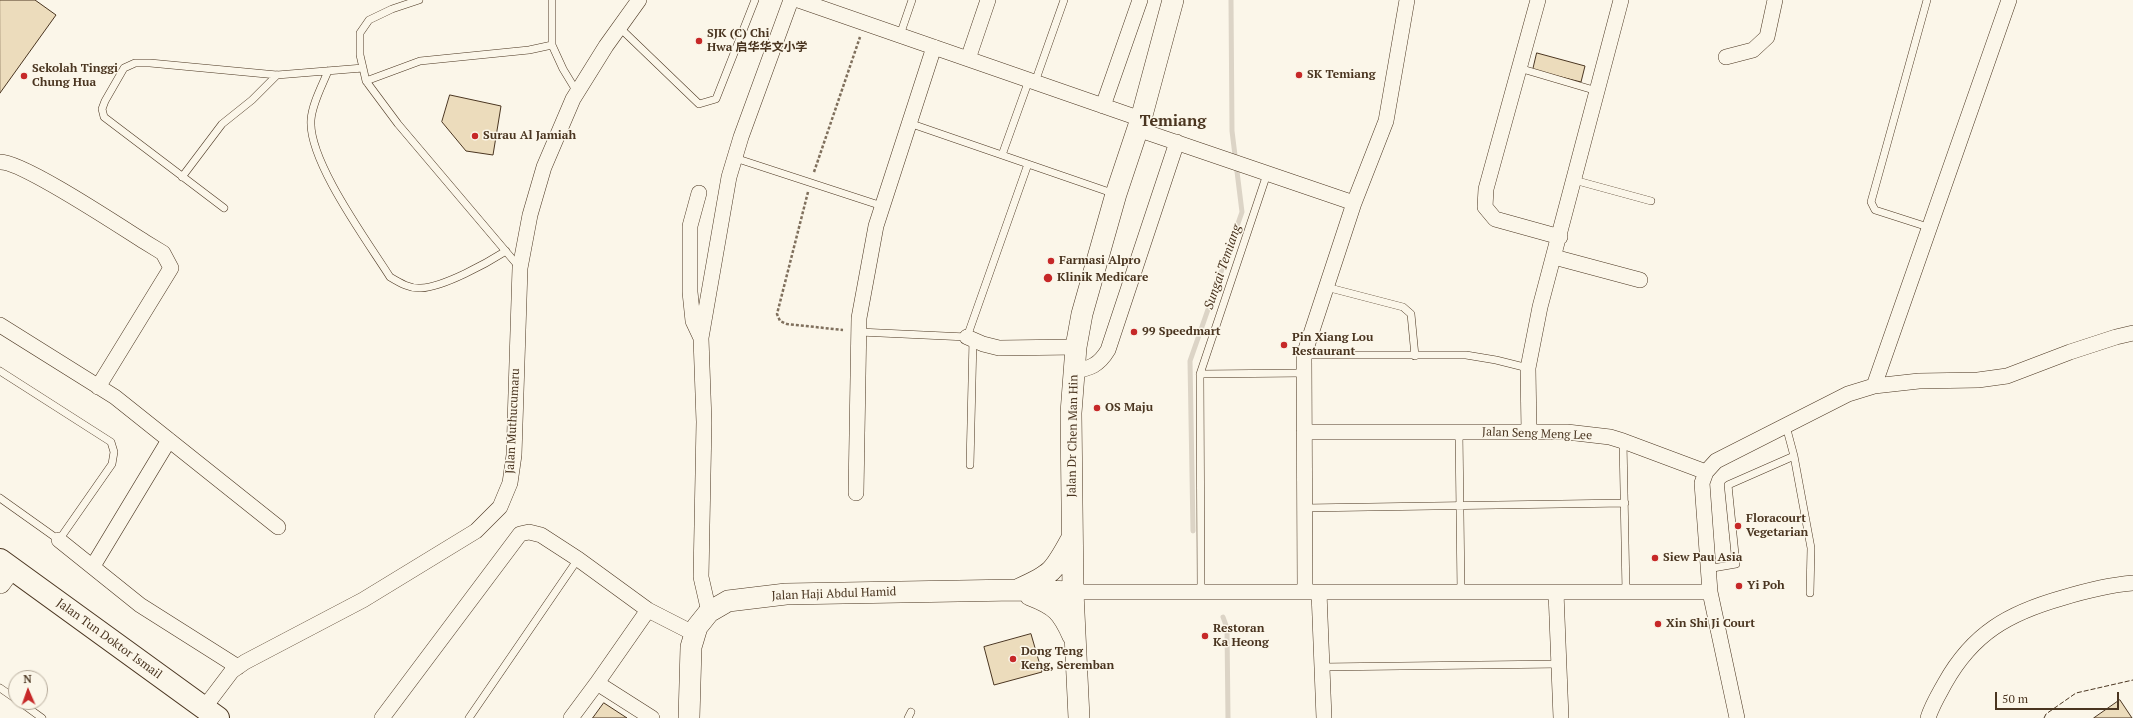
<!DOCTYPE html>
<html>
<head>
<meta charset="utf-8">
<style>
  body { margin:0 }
  #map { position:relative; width:2133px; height:718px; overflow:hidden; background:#fbf6e9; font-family:"PT Serif",serif }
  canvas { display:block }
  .north { position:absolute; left:8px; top:670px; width:40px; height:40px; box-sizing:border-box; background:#fbf6e9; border:1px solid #b4a999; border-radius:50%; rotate:358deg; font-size:11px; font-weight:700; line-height:16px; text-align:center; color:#4a3520 }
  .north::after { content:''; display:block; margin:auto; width:14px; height:18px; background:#c62828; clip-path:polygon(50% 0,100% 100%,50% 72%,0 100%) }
  .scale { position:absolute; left:1995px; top:692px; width:124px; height:18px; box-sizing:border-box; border:2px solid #4a3520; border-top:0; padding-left:5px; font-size:12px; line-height:14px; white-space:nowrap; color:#4a3520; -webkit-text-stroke:3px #fbf6e9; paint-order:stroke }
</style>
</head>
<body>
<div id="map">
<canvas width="2133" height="718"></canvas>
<div class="north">N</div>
<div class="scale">50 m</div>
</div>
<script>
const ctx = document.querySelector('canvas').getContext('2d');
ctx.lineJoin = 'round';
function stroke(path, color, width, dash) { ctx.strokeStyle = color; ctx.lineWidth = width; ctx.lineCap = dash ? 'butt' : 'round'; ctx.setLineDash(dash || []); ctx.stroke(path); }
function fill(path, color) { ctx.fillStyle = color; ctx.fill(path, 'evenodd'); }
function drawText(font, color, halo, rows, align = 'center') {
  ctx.font = font + ' "PT Serif","Noto Sans SC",serif'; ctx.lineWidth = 3; ctx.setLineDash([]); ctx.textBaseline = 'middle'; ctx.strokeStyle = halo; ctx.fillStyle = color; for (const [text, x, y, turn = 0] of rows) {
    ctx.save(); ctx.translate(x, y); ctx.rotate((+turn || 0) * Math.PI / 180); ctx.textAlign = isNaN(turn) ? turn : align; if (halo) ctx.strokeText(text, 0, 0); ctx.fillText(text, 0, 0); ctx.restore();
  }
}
stroke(new Path2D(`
  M1193 531 1190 361 1242 212 1232 131 1231 0
  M1223 617 1227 628 1228 718`), '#dcd4c6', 5);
const building = new Path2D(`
  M0 0H35L56 15 0 93Z
  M1537 53 1585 66 1581 82 1533 70Z
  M450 95 501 106 493 155 466 151 442 122Z
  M1031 634 1042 672 994 685 984 647Z
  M2120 700 2132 718H2094Z
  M604 703 627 718H593Z`);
fill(building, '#ecdcbc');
stroke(building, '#4a3520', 1);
const lane = new Path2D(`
  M419 0 392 9 369 20 360 33V55L366 81 398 124 520 268
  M552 0V45L563 69 577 92
  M1927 0 1871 202 1875 210 1931 228
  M620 28 699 104 716 99 755 0
  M900 35 912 0
  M1519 68 1597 91
  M328 71C322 86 312 104 311 120 308 161 368 242 390 277 400 283 410 289 421 288 444 287 487 263 506 251
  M366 81 420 61 529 50 552 45
  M1035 82 1064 0
  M909 123 1115 194
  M1002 155 1029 80
  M735 158 882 206
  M1267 174 1200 374 1304 373
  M182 177 222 124 252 100 277 75
  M1574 180 1651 201
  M224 208 104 117 102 109 105 101 124 68 135 63H150L277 75 363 68
  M1326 287 1403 307 1411 314 1415 356
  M859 332 967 337 1028 164
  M1304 355H1466L1496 360 1528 368
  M0 371 111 442 114 452 112 464 59 540 0 498
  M1200 374 1201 592
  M1786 426 1794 456 1811 548 1810 593
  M1459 432 1461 592
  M1623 441 1626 592
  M970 465 973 339
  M1305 508 1625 503
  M1707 569 1736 564 1728 485 1794 456
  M1322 667 1559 664
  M0 688 16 699
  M20 702 42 718
  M469 718 578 559
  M908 718 911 712`);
const street = new Path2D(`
  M798 0 1141 119
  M1538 0 1486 189 1485 207 1495 219 1560 237
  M1726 57 1753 50 1767 37 1775 0
  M968 59 988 0
  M1103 106 1140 0
  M1137 129 1354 203
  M0 162C22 161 121 227 145 242L163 253 171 268 98 387
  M699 193 690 226V292L693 321 701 338
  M1554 257 1640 280
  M0 325 115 397 278 527
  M967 337 983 344 999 348 1076 347
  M1073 371C1090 369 1099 365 1108 350L1177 142
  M1874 386 2009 0
  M1304 432H1567L1610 437 1623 441 1706 472
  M1529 432 1528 368 1540 307 1621 0
  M856 493 859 318 876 226 934 47
  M59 540 140 605 238 667
  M93 566 169 440
  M1073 592H1710
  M1305 592 1304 355 1354 203 1386 121 1407 0
  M1319 592 1324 718
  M1556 592 1561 718
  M709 612 701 577 704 422 701 338 729 177 741 137 791 0
  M597 683 648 610
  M204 708 232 671 245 662 363 600 476 531 500 507 510 483 514 455 520 268 530 215 544 167 573 99 606 46 639 0
  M382 718 520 534 529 532 541 535 578 559 648 610 695 634
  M571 718 597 683 652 718
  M1737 718 1710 592 1702 483 1706 472 1716 461 1848 394 1874 386 1919 381 1978 380 2007 376 2070 352 2116 337 2133 333
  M1928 718C1932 705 1939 694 1945 683 1973 633 2009 613 2062 598 2085 591 2109 585 2133 583`);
const secondary = new Path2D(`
  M0 583 11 568
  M1019 589C1053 574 1054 571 1072 538
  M1030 595C1056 605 1062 611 1073 636
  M689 718 691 647 697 627 709 612 728 601 786 594 1016 590 1073 592
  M1079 718 1073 592 1071 413 1076 347 1082 314 1116 194 1141 119 1173 0`);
const highway = new Path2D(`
  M0 560 218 718`);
stroke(lane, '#4a3520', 8);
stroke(street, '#4a3520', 16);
stroke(secondary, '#4a3520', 22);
stroke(highway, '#4a3520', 24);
stroke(new Path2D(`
  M814 172 860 37
  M808 192 777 314 780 321 787 324 843 330`), '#7f6f5c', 2.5, [3, 2]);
stroke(lane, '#fbf6e9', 7);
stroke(street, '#fbf6e9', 15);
stroke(secondary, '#fbf6e9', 21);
stroke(highway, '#fbf6e9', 22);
stroke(new Path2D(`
  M2044 718 2046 714 2076 693 2133 680`), '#4a3520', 1, [5, 2]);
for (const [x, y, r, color] of [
  [699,41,4,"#c62828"],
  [1299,75,4,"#c62828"],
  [24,76,4,"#c62828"],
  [475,136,4,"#c62828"],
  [1051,261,4,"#c62828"],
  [1048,278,5,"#c62828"],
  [1134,332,4,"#c62828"],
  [1284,345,4,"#c62828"],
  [1097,408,4,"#c62828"],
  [1738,526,4,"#c62828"],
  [1655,558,4,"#c62828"],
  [1739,586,4,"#c62828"],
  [1658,624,4,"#c62828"],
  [1205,636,4,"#c62828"],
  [1013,659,4,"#c62828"]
]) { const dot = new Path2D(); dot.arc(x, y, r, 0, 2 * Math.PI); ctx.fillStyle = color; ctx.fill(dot); stroke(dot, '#fbf6e9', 1.5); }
drawText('bold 12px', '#4a3520', '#fbf6e9', [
  ["SJK (C) Chi",707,34],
  ["Hwa 启华华文小学",707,48],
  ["Sekolah Tinggi",32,69],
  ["Chung Hua",32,83],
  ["SK Temiang",1307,75],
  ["Surau Al Jamiah",483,136],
  ["Farmasi Alpro",1059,261],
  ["Klinik Medicare",1057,278],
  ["99 Speedmart",1142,332],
  ["Pin Xiang Lou",1292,338],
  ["Restaurant",1292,352],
  ["OS Maju",1105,408],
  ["Floracourt",1746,519],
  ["Vegetarian",1746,533],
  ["Siew Pau Asia",1663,558],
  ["Yi Poh",1747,586],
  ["Xin Shi Ji Court",1666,624],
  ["Restoran",1213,629],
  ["Ka Heong",1213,643],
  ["Dong Teng",1021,652],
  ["Keng, Seremban",1021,666]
], 'left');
drawText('12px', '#4a3520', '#fbf6e9', [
  ["Jalan Muthucumaru",513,421,-87],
  ["Jalan Seng Meng Lee",1537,434,2],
  ["Jalan Dr Chen Man Hin",1073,436,-89],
  ["Jalan Haji Abdul Hamid",834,594,-2],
  ["Jalan Tun Doktor Ismail",109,639,36]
]);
drawText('italic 13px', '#4a3520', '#fbf6e9', [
  ["Sungai Temiang",1223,267,-71]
]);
drawText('bold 16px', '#4a3520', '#fbf6e9', [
  ["Temiang",1173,121]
]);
</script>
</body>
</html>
